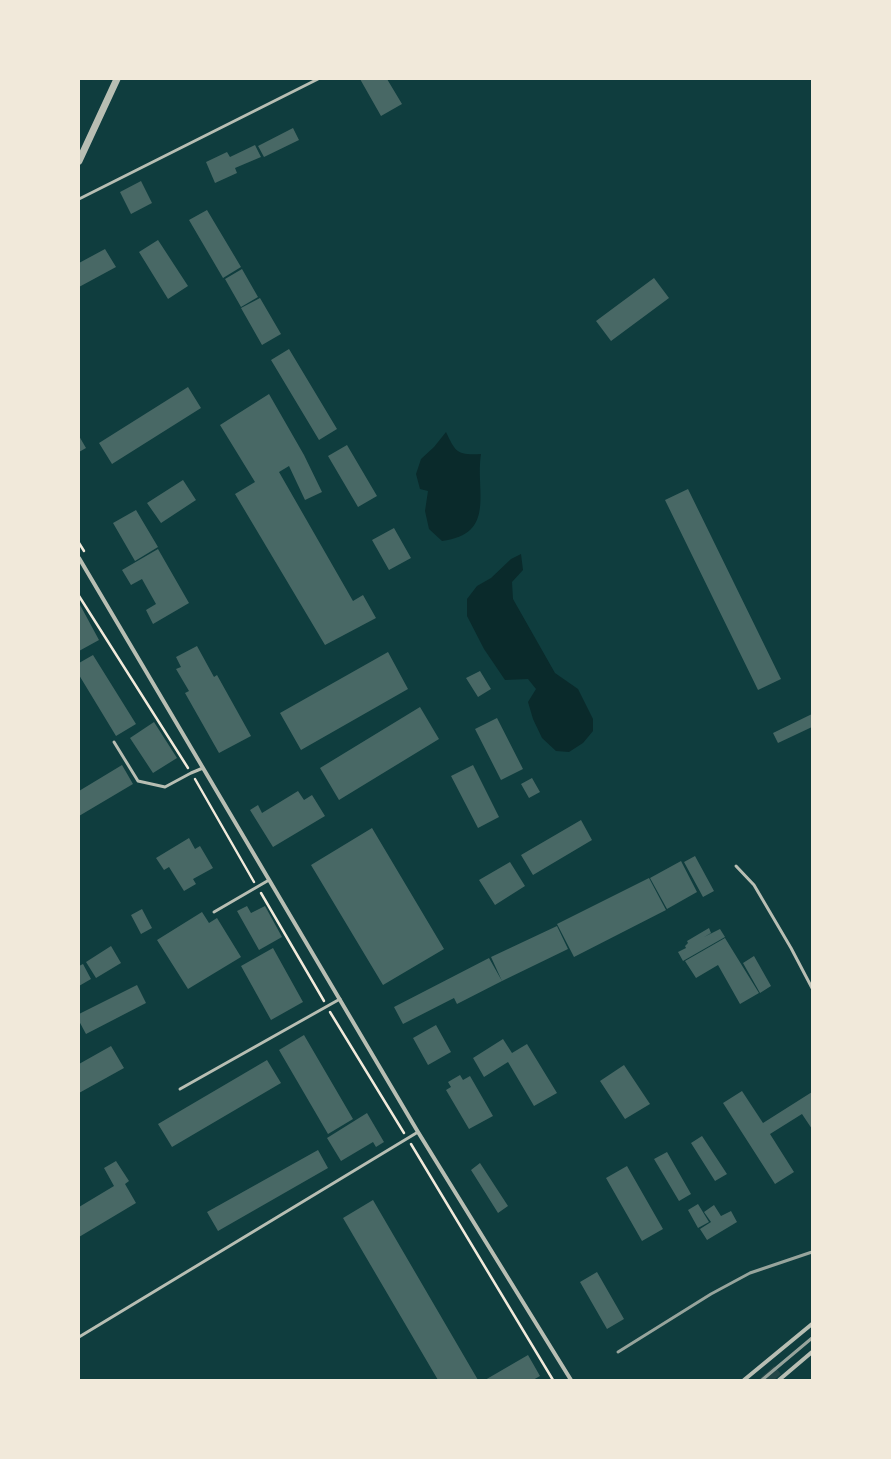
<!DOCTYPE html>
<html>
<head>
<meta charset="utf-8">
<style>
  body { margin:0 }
  #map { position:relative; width:891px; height:1459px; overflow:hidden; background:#0f3d3e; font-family:Ubuntu,sans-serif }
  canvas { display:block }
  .frame { position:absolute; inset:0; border:80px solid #f1e9da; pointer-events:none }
</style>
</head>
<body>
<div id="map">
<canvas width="891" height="1459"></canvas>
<div class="frame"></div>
</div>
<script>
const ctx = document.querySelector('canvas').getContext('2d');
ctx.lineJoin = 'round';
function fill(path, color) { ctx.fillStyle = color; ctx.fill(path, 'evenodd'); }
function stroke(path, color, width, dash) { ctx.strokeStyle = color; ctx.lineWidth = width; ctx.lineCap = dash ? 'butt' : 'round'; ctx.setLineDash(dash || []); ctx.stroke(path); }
fill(new Path2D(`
  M774 1366 781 1374 774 1380H758Z`), '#244646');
fill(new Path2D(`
  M446 432C456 453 457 455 481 454 475 491 497 534 442 541L429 529 425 511 428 491 420 489 416 474 421 459 434 447Z
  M521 554 523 570 512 582 513 599 555 673 578 689 593 719V731L583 743 569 752 556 751 542 738 533 719 528 702 536 689 528 679 505 680 484 649 467 616V599L477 586 491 578 511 559Z`), '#0a2a2b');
fill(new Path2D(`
  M360 79H387L402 104 381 116Z
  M293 128 299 140 264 157 258 146Z
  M255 145 261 157 235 168 237 173 215 183 206 162 227 152 230 157Z
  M141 181 152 203 131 214 120 192Z
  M207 210 241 267 223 278 189 220Z
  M158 240 188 286 168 299 139 252Z
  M105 249 116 267 79 287V263Z
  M242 269 258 297 241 307 225 279Z
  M654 278 669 298 611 341 596 321Z
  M260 298 281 334 262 345 241 308Z
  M289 349 337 429 319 440 271 360Z
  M188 387 201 408 112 464 99 443Z
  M269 394 304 455 322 492 305 500 289 466 279 472 353 601 363 595 376 618 325 645 235 494 255 482 220 425Z
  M79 436 86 448 79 452Z
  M347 445 377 496 358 507 328 456Z
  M183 480 196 500 161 523 147 503Z
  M688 489 781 679 758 690 665 500Z
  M136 510 158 547 135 561 113 523Z
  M394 528 411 558 389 570 372 540Z
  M158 549 189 603 153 624 146 610 156 604 142 579 131 585 122 570Z
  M79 603 99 640 79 651Z
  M197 646 214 677 217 675 251 736 219 753 185 693 189 691 176 669 181 667 176 657Z
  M388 652 408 689 301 750 280 713Z
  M93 655 136 724 116 736 79 675V663Z
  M480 671 491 689 478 697 466 678Z
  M420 707 439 739 339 800 320 768Z
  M812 714V727L778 743 773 733Z
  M497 718 523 769 501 780 475 729Z
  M154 722 177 758 153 773 130 738Z
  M122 765 133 784 79 816V791Z
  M473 765 499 817 478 828 451 776Z
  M532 778 540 792 529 798 521 784Z
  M298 791 304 800 312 795 325 816 273 847 250 810 258 805 262 813Z
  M581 820 592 840 533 875 521 855Z
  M372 828 444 949 383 985 311 865Z
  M189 838 195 849 200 846 213 868 193 879 196 884 184 891 169 867 164 870 156 858Z
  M695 856 714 891 703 897 684 862Z
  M681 861 697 892 667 909 650 878Z
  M510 862 525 886 495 905 479 880Z
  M649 878 666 910 574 957 557 924Z
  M247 906 251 913 265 906 282 937 259 950 237 911Z
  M142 909 152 928 141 934 131 915Z
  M202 912 209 923 217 918 241 957 188 989 157 940Z
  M557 926 568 949 502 981 491 957Z
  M709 928 711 933 704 937 720 929 725 937 683 961 678 952 686 948 685 946 688 943 687 941Z
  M725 938 759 993 740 1004 718 965 696 978 685 961Z
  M111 946 121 963 96 978 86 962Z
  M273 948 303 1002 271 1020 241 966Z
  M754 956 771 986 760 993 743 963Z
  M489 958 502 981 457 1004 454 998 403 1024 394 1007Z
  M83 964 91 979 79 986V966Z
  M137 985 146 1003 86 1034 79 1021V1014Z
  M436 1025 451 1052 428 1065 413 1038Z
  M304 1035 353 1119 328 1134 279 1050Z
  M503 1039 512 1053 527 1044 557 1093 534 1106 508 1062 484 1077 473 1058Z
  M111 1046 124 1068 79 1093V1064Z
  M267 1060 281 1083 172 1147 158 1124Z
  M624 1065 650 1104 625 1119 600 1081Z
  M460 1075 463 1080 470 1076 493 1116 469 1129 446 1090 451 1087 448 1082Z
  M742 1091 763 1123 812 1092V1129L802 1114 770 1134 794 1172 775 1184 723 1103Z
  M367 1113 384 1142 376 1147 373 1142 341 1161 327 1138Z
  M702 1136 727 1174 715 1181 691 1143Z
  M318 1150 328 1168 218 1231 207 1212Z
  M667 1152 691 1194 679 1201 654 1159Z
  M116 1161 129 1181 125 1184 136 1203 79 1237V1207L114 1186 104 1168Z
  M480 1163 508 1206 498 1213 471 1170Z
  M627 1166 663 1229 642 1241 606 1178Z
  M373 1200 478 1380H438L343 1218Z
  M698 1204 709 1222 698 1228 688 1210Z
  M714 1205 721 1216 731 1211 737 1222 707 1240 700 1229 711 1222 704 1212Z
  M597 1272 624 1319 607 1329 580 1282Z
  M528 1355 540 1376 533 1380H485Z`), '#486865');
stroke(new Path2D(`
  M79 543 84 551
  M79 596 188 768
  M195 779 254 882
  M261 893 324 1001
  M330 1012 404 1133
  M411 1144 553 1380`), '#f1e9da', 2.5);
stroke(new Path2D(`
  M79 199 318 79
  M114 742 138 781 165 787 191 773 203 768
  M736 866 754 885 791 948 812 988
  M214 912 269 880
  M180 1089 340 999
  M79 1337 418 1132`), '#b8beb3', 3);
stroke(new Path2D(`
  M79 558 418 1132 571 1380
  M744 1380 812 1324
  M779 1380 812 1352`), '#b8beb3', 4);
stroke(new Path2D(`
  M79 161 117 79`), '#b8beb3', 7);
stroke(new Path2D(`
  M618 1352 711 1294 750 1273 812 1252
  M762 1380 812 1338`), '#97a49c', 3);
</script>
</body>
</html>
